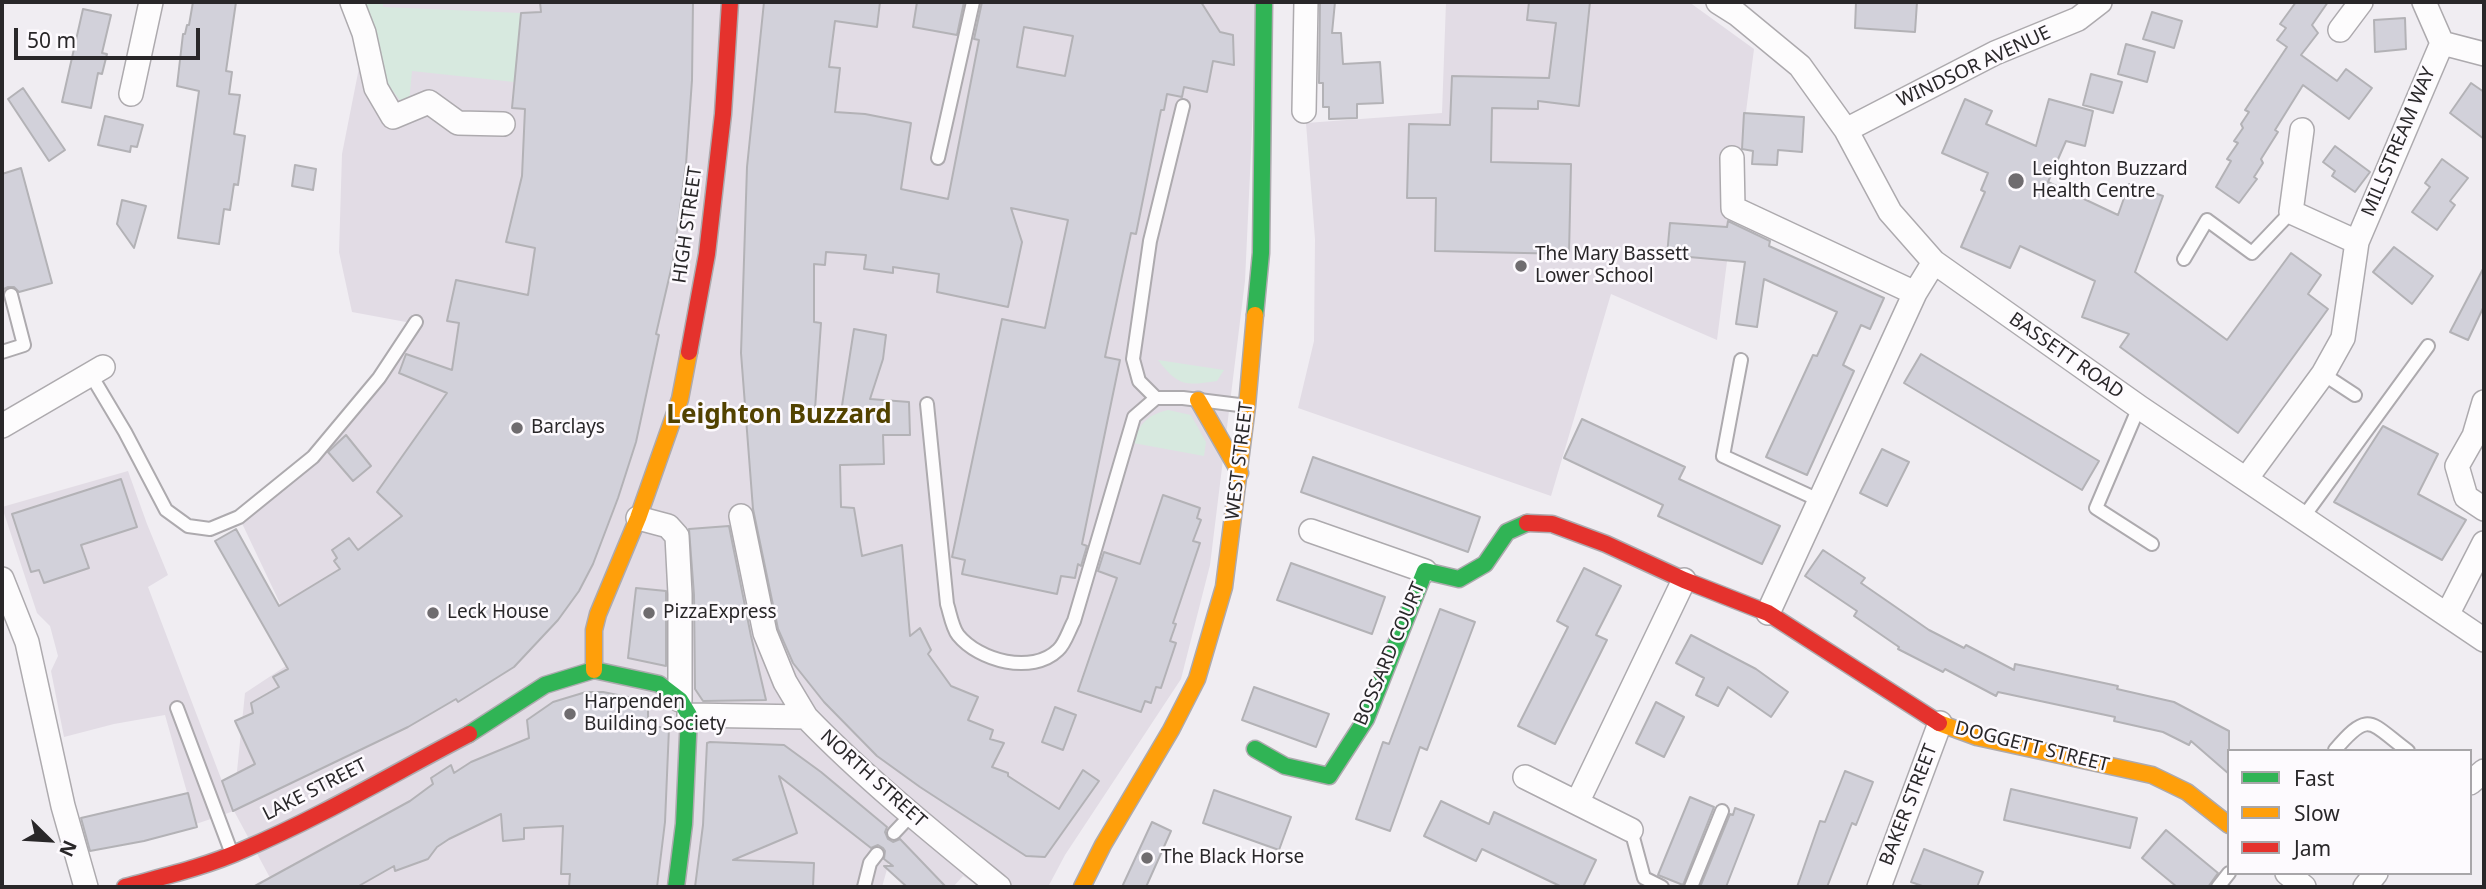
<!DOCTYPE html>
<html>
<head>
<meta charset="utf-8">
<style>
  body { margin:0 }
  #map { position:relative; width:2486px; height:889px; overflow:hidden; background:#f0edf2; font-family:"Noto Sans",sans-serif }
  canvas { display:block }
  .frame { position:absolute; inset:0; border:4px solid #292729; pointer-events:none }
  .legend { position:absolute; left:2227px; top:749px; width:245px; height:126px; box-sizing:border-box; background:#fdfafe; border:2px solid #a8a6a9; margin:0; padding:9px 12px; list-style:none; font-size:21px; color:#292729 }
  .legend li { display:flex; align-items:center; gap:14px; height:35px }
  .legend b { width:35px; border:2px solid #a8a6a9 }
  .north { position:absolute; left:14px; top:805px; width:70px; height:70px; -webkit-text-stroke:5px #fdfafe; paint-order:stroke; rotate:114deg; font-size:19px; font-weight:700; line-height:28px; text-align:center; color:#292729 }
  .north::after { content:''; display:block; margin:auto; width:24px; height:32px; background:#292729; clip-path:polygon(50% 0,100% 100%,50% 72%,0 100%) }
  .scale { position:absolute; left:14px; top:28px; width:186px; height:32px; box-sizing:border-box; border:4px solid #292729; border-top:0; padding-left:9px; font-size:21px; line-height:24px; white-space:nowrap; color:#292729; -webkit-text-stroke:5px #fdfafe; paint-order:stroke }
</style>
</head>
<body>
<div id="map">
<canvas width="2486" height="889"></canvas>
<div class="frame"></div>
<ul class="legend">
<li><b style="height:9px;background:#30b455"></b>Fast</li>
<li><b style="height:9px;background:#ff9f0a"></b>Slow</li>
<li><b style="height:9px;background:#e5322d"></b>Jam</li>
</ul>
<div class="north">N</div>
<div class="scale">50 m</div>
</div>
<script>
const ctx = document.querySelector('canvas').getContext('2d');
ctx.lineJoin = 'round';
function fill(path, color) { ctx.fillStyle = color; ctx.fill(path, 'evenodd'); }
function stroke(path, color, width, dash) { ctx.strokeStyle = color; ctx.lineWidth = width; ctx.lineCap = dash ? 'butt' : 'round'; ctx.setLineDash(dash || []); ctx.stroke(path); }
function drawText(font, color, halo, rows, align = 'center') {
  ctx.font = font + ' "Noto Sans",sans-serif'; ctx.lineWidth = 5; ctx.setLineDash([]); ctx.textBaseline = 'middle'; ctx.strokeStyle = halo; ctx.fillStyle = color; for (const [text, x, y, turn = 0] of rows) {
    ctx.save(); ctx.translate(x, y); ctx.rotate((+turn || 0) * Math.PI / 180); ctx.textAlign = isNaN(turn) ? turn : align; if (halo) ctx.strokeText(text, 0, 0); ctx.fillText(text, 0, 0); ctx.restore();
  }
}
fill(new Path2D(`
  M372 2H1258L1245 281 1210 565 1181 679 1065 855 1048 887H980L963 876 953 887H926L891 855 882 887H275L234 811 196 824 165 715 114 724 64 737 51 671 58 656 50 626 37 613 2 507 128 471 147 524 168 575 148 587 233 810 245 693 304 654 239 517 313 457 415 322H406L352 312 339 252 342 154Z
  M1446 2H1689L1754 49 1717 340 1611 294 1551 496 1298 408 1314 341 1315 239 1306 123 1442 113Z`), '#e2dce5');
fill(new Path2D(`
  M360 2H383V7L521 13 514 82 412 71 409 103H402L382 77Z
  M1158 360 1224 370 1217 381C1185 386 1178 386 1158 360Z
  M1168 410 1191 415 1206 442 1204 456 1133 443C1140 423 1147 415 1168 410Z`), '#d7e9df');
const building = new Path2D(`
  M193 2H236L226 71 232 72 229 94 240 95 234 134 245 136 238 185 234 184 230 210 224 209 219 244 178 238 199 91 177 86 183 34H185L187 25H189Z
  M540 2H693L692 80 686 164 673 261 656 334 659 335 636 442 618 498 593 564 579 591 558 620 514 667 458 702 456 699 408 727 233 811 222 781 255 764 235 721 253 713 251 703 279 687 273 677 288 669 215 541 236 529 279 606 340 569 334 561 337 558 332 550 349 538 358 550 402 516 377 492 447 393 399 373 406 354 452 370 459 323 447 321 456 280 528 295 535 248 506 242 522 176 525 109 512 108 521 13 541 12Z
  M764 2H880L877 27 835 21 829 67 840 68 835 112 865 114 911 123 901 189 948 199 979 40 974 39 982 2H1201L1220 32 1233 35 1234 65 1213 61 1207 92 1184 87 1182 97 1167 94 1164 110H1161L1136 234 1131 233 1105 357 1120 360 1082 544 1087 546 1081 566 1078 564 1075 578 1061 576 1057 594 962 574 965 560 952 557 1002 319 1045 328 1068 220 1011 208 1022 242 1008 307 937 292 939 274 893 267V273L864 269 866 255 826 252 825 265 814 264V322L821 323 815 409 841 412 854 329 886 335 883 359 870 399 909 402 910 435H883L884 464 840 465 841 507 854 508 862 556 902 545 910 636 920 628 931 650 928 654 951 686 978 697 968 720 993 730 990 739 1004 743 992 767 1008 773V776L1059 809 1083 770 1099 781 1045 857 1026 856 920 787 877 756 824 702 793 663 778 629 753 509 741 353 747 167ZM1024 27 1073 36 1065 76 1017 67Z
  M917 2H964L957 35 913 27Z
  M1320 2H1335L1332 33H1341L1343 64 1380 62 1383 103 1357 104V118L1329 119V107H1323V83H1319Z
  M1529 2H1590L1579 106 1538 101V109L1492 108 1491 162 1571 164 1569 254 1435 251 1436 198H1407L1409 124 1450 125 1452 76 1549 78 1556 23 1527 20Z
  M1856 2H1917L1915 32 1855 28Z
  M2296 2H2328L2312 25 2318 33 2301 55 2337 81 2346 69 2372 88 2349 119 2303 85 2275 130 2278 132 2261 159 2263 163 2254 177 2257 179 2239 203 2216 187 2231 161 2227 159 2238 143 2234 141 2243 128 2241 124 2249 112 2245 110 2287 47 2277 40 2286 28 2280 24Z
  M83 9 111 15 102 53 107 54 102 74 98 73 91 108 62 102Z
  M2152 12 2182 21 2174 48 2143 39Z
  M2405 18 2406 49 2375 52 2374 20Z
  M2126 44 2155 52 2147 82 2118 74Z
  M2091 74 2122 82 2113 113 2083 105Z
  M2471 83 2484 92V139L2450 113Z
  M23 88 65 150 49 161 8 99Z
  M1965 99 1992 111 1986 124 2036 146 2049 99 2093 111 2085 146 2066 141 2048 182 2118 215 2129 184 2163 196 2135 272 2227 340 2291 253 2321 275 2308 294 2328 309 2238 433 2120 347 2129 334 2082 317 2095 281 2020 246 2010 268 1961 247 1985 192 1981 190 1988 173 1942 153Z
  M1744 113 1804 117 1802 152 1778 150 1777 165 1752 164 1753 151 1742 149Z
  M105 116 143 125 137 147 131 146 130 152 98 145Z
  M2335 146 2370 172 2355 192 2332 176 2335 171 2323 162Z
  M2442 159 2468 178 2450 201 2455 205 2437 230 2412 212 2430 187 2425 183Z
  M295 165 316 169 313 190 292 186Z
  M21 168 52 283 19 292 14 287H8L4 289 2 298V174Z
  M122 200 146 206 134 248 117 224Z
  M1728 221 1770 241 1769 246 1884 298 1870 329 1861 325 1843 365 1854 371 1807 475 1766 457 1813 355 1817 356 1837 312 1764 279 1757 327 1736 324 1745 262 1667 255 1670 223 1727 227Z
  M2394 247 2433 276 2412 304 2373 272Z
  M2484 267V306L2468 340 2450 332Z
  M1921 354 2099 461 2082 490 1904 383Z
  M1582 419 1685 467 1679 479 1780 526 1762 564 1658 516 1663 505 1564 458Z
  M2383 426 2438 454 2418 494 2466 520 2442 560 2334 502Z
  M346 435 371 466 353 481 328 452Z
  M1882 449 1909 462 1887 506 1860 493Z
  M1313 457 1480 517 1468 552 1301 492Z
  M121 479 137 527 81 545 89 568 44 583 39 570 31 572 12 514Z
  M1163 495 1200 508 1197 518 1201 520 1193 541 1200 543 1173 623 1176 624 1170 641 1176 643 1161 688 1156 687 1151 703 1145 701 1141 712 1078 691 1117 578 1098 571 1104 552 1140 564Z
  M729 526 751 636 766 700 703 701 695 689 694 595 689 529Z
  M1823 550 1865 578 1861 583 1929 630 1964 648 1966 645 2014 670 2015 664 2118 686 2117 689 2174 702 2229 731V774L2191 741 2189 745 2163 732 2114 721 2115 717 1998 692 1996 696 1945 669 1943 672 1898 649 1899 647 1854 616 1857 611 1805 576Z
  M1291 563 1385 597 1372 634 1277 600Z
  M1584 568 1621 586 1596 635 1607 640 1555 744 1518 726 1568 627 1557 621Z
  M636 588 666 591V666L628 658Z
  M1440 609 1475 622 1427 750 1420 747 1390 831 1356 819 1383 742 1389 744Z
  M1691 635 1756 669 1788 692 1771 717 1728 687 1718 706 1696 695 1704 678 1676 663Z
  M1254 687 1329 714 1316 747 1242 720Z
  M586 692H603L648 701V726L669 728 665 822 657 887H569L570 874H561L563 826 524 828V839L503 841 501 814 449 839 437 847 428 859 395 871 394 866 357 887H253L410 801 433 784 431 778 451 765 454 773 471 762 529 738 527 720 553 702Z
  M1656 702 1684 717 1664 757 1636 743Z
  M1055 707 1076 715 1063 750 1042 742Z
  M710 742 784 745 821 772 887 827 885 832 888 839 893 842 900 839 946 887H907L884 866H893L884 859 885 851 883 848 878 845 871 848 779 776 797 833 733 860 814 863 813 887H695L703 825 707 743Z
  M1845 771 1873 782 1856 825 1852 823 1827 887H1797L1820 821 1825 822Z
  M2011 789 2137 818 2130 848 2004 820Z
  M1214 790 1291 817 1279 850 1203 823Z
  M188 793 197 827 144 841 90 851 81 818Z
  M1690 797 1714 807 1683 885 1658 875Z
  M1441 801 1489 824 1494 812 1596 860 1583 887H1562L1482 849 1476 861 1424 836Z
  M1735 808 1754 815 1726 887H1700L1730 814 1733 815Z
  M1152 822 1171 831 1146 887H1122Z
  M2166 830 2218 873 2208 887H2177L2142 858Z
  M1924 849 1983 872 1977 887H1925L1911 882Z`);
fill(building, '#d2d1da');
stroke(building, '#b3b2b6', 2);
const lane = new Path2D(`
  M938 158 973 2
  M2184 259 2207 220 2252 253 2291 212
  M2 352 24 345 11 295
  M1741 360 1723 456 1821 501
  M2323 374 2355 395
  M91 375 125 432 166 510 188 526 210 529 239 517 313 457 379 378 416 322
  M1156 398 1139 381 1133 359 1150 241 1183 106
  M927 404 947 604C950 613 952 627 958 635 979 661 1032 675 1058 650 1065 644 1069 630 1074 621L1134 417 1156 398H1183L1247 406
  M2139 407 2096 508 2152 544
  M2302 519 2428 346
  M177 708 232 854
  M2335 750C2370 709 2370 723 2408 751
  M1631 830 1644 878 1662 887
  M894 833 911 815
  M864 887 870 863 877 854
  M1691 887 1722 811
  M2218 887 2229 873`);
const street = new Path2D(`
  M352 2 364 33 376 88 393 117 429 102 458 123 503 124
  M1718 2 1737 14 1800 66 1846 130 1890 212 1934 262 2139 407 2484 640
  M2340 30 2361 2
  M2442 43 2484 54
  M131 94 151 2
  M1304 111 1306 2
  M1846 130 1995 53 2078 19 2100 2
  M2302 130 2291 212 2357 242
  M1732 158 1733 208 1915 293
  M2484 402 2474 436 2457 466 2466 497 2484 509
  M2 426 103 367
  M2246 479 2323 374 2343 338 2357 242 2442 43 2424 2
  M741 516 765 633 785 682 806 717
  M638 518 668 526 677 536 680 594V700
  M1311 531 1425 571
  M2 579 27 642 63 806 86 887
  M1768 613 1915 293 1934 262
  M2447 615 2484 543
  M689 715 806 717C866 779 933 833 999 887
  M1525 777 1577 803
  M2470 783 2484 771
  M1631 830 1577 803 1684 580
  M2287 873 2304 887
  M1879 887 1940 723
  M2365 887 2376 873`);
const fast = new Path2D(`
  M1255 315 1261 253 1264 2
  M469 734 545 685 594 670 659 684 680 700 689 715 684 824 676 887
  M1255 749 1285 766 1329 776 1366 719 1425 571 1459 579 1485 564 1507 532 1527 523`);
const slow = new Path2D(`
  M1198 400 1240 473
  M594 670V630L598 614 638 518 680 399 689 352
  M1939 723 1977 737 2152 775 2187 792 2229 825
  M1082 887 1103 845 1171 730 1197 679 1224 587 1247 406 1255 315`);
const jam = new Path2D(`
  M689 352 707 254 723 114 730 2
  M1527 523 1552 524 1606 544 1684 580 1768 613 1939 723
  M125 887C165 876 205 867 243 850 321 817 394 773 469 734`);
stroke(lane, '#adaaae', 16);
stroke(street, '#adaaae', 26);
stroke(fast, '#adaaae', 19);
stroke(slow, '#adaaae', 19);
stroke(jam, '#adaaae', 19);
stroke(lane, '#fdfcfd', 12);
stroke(street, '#fdfcfd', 23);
stroke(fast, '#30b455', 16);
stroke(slow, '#ff9f0a', 16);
stroke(jam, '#e5322d', 16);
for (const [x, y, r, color] of [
  [2016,181,9,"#6f6c6f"],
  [1521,266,7,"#6f6c6f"],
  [517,428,7,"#6f6c6f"],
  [433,613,7,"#6f6c6f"],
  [649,613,7,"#6f6c6f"],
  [570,714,7,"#6f6c6f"],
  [1147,858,7,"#6f6c6f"]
]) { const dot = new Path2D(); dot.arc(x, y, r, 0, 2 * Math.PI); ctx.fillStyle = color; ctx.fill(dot); stroke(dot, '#fdfafe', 2.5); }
drawText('19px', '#292729', '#fdfafe', [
  ["WINDSOR AVENUE",1974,67,-25],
  ["MILLSTREAM WAY",2399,142,-67],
  ["HIGH STREET",688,225,-82],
  ["BASSETT ROAD",2066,356,35],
  ["WEST STREET",1240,461,-83],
  ["BOSSARD COURT",1390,654,-67],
  ["DOGGETT STREET",2032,747,14],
  ["NORTH STREET",873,779,42],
  ["LAKE STREET",315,790,-27],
  ["BAKER STREET",1909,805,-69]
]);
drawText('19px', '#292729', '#fdfafe', [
  ["Leighton Buzzard",2032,170],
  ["Health Centre",2032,192],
  ["The Mary Bassett",1535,255],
  ["Lower School",1535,277],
  ["Barclays",531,428],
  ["Leck House",447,613],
  ["PizzaExpress",663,613],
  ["Harpenden",584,703],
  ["Building Society",584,725],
  ["The Black Horse",1161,858]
], 'left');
drawText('bold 26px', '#524200', '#fdfafe', [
  ["Leighton Buzzard",779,416]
]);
</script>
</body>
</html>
